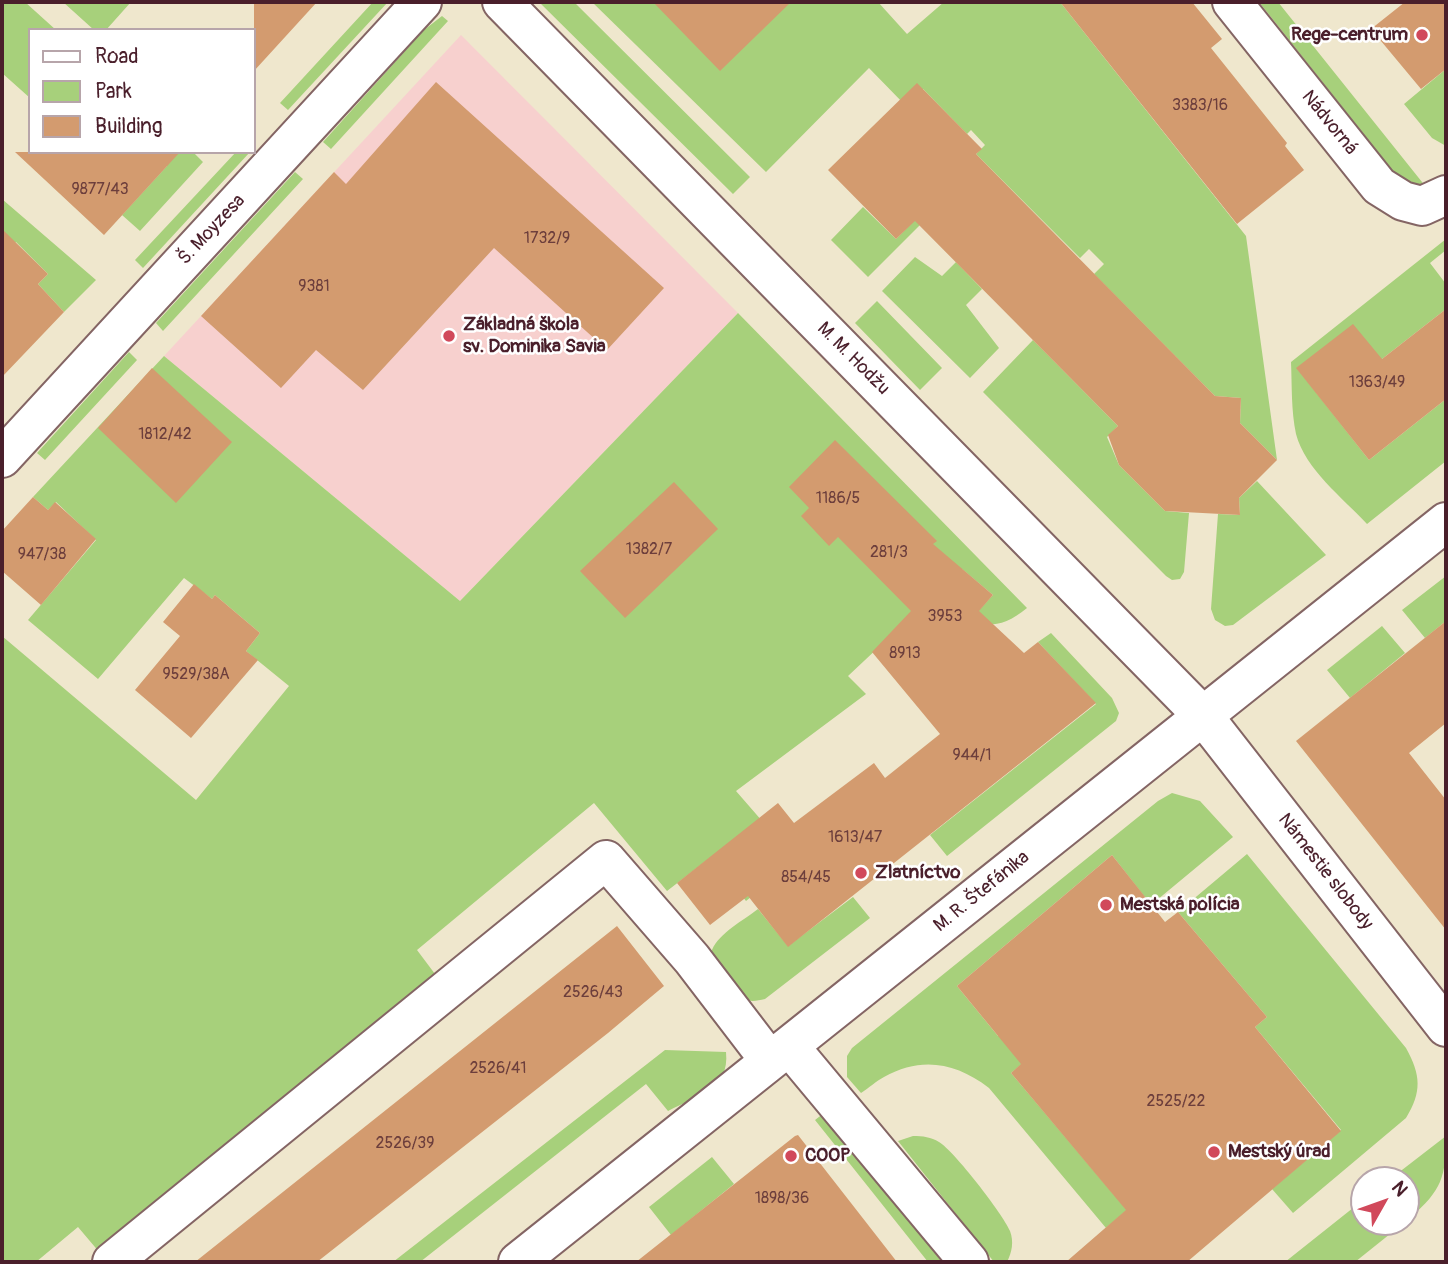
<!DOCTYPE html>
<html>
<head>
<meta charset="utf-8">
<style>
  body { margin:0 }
  #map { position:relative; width:1448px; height:1264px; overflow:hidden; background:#efe7cd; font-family:Pangolin,sans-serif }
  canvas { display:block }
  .frame { position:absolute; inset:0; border:4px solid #4a1f2b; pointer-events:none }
  .legend { position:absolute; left:28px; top:28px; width:228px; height:126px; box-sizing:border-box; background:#fff; border:2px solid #b7a5aa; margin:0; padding:9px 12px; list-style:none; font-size:21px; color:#4a1f2b }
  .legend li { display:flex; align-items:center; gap:14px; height:35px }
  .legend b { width:35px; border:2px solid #b7a5aa }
  .north { position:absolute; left:1350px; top:1166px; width:70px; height:70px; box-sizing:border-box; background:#fff; border:2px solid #b7a5aa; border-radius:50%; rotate:50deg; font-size:19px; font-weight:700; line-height:28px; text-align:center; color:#4a1f2b }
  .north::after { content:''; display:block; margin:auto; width:24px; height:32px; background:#d1495b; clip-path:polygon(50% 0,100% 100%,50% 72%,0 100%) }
</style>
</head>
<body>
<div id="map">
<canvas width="1448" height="1264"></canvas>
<div class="frame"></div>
<ul class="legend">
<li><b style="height:9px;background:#fff"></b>Road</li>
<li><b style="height:19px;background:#a7d07b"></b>Park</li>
<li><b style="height:19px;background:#d39b6f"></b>Building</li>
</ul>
<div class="north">N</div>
</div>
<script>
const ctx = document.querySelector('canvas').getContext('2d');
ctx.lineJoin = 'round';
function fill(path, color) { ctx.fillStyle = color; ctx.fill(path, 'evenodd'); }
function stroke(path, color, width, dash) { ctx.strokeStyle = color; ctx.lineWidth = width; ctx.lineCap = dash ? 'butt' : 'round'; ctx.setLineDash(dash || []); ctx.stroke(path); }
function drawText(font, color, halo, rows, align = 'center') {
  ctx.font = font + ' Pangolin,sans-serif'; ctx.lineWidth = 5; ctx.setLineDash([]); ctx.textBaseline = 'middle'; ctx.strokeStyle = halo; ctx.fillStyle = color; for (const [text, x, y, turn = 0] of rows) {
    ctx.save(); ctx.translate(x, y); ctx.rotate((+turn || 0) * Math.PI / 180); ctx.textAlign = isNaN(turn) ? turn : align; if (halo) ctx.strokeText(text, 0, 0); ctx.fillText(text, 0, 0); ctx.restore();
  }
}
fill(new Path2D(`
  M461 35 738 313 460 601 164 356Z`), '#f7d0ce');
fill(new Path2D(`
  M2 2H25L56 30H30V98L2 73Z
  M63 2H131L106 30H94Z
  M373 2H388L288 110 280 103Z
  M539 2H574L750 177 733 194Z
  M592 2H878L907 34 944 2H1060L1246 236 1277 460 1240 423 1241 398 1215 396 1094 274 1104 264 1089 249 1080 258 976 154 985 145 971 130 967 134 923 89 905 105 869 68 766 172Z
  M1259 2H1278L1426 187H1415L1400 180Z
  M442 16 448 21 331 149 323 142 424 30Z
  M1446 69V146L1432 138 1404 104Z
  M153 152H193L203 162 140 231 122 215 167 166Z
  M236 152H250L143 268 135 260Z
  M295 172 303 179 163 331 156 323Z
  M2 199 96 280 64 312 38 284 48 274 16 242 2 256Z
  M863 207 896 239 915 220 920 225 868 277 831 240Z
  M1446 239V250L1430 263 1446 284V309L1382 359 1297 368 1369 460 1446 399V461L1367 524C1343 498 1305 469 1296 434 1291 411 1292 385 1291 362Z
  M915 257 942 276 956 262 982 289 966 305 999 348 970 378 882 291Z
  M877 301 942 368 920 390 855 323Z
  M738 313 1027 608C1006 625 994 627 967 623L993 595 962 569 848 676 866 694 736 791 796 860 746 901 711 857 667 891 594 803 417 950 435 974 100 1253 78 1227 36 1262H2V636L196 800 289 686 246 651 260 633 215 595 212 599 184 578 98 679 28 620 96 540 56 502 48 510 33 497 164 356 460 601Z
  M1033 340 1118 426 1107 437 1119 465 1165 511 1189 513 1184 572 1180 579 1172 580 1166 576 983 392Z
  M129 352 137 360 45 460 37 453Z
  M1257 481 1326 555 1233 625 1225 626 1215 620 1211 609 1218 514 1240 515 1239 498Z
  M1446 576V621L1425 638 1402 610Z
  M1382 626 1405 653 1350 698 1327 670Z
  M1051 633 1112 698 1119 713 1116 721 947 856 930 835 1096 704 1038 642Z
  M1172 793 1200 801 1233 837 1151 905 1112 855 957 986 998 1036 1077 972 1099 999 1011 1073 1127 1210 1106 1228 989 1088C956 1063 922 1056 884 1077 876 1081 869 1088 861 1093L847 1077V1056L852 1048 1158 801Z
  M1247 854 1406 1048C1421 1075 1422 1092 1406 1118L1293 1213 1272 1189 1341 1130 1255 1027 1267 1017 1178 912Z
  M853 897 870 918 765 999C757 1001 750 1002 743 999 734 994 707 959 712 950 719 933 744 920 758 909L788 946Z
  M665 1050 726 1052C730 1090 696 1096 668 1111L646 1084 420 1262H393Z
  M824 1113 942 1262H928L815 1120Z
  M913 1136C923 1136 931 1137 939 1142 954 1151 1003 1214 1010 1231 1014 1242 1012 1252 1007 1262H994L898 1141Z
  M1446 1136C1446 1177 1442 1190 1410 1218L1406 1212V1180H1389Z
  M712 1157 734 1184 671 1235 649 1207Z
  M1363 1200 1364 1222H1381L1390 1234 1355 1262H1285Z`), '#a7d07b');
fill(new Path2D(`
  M254 2H317L254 71Z
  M653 2H791L720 71Z
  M1060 2H1192L1222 39 1211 48 1287 143 1285 146 1304 170 1237 224Z
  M1405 2H1446V69L1421 89 1371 29Z
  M436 82 664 288 607 350 494 248 363 390 316 350 281 388 201 316 334 172 346 184Z
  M917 83 982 149 976 154 1215 396 1241 398 1240 423 1277 460 1239 498 1240 515 1165 511 1119 465 1108 435 1118 426 1020 327 915 221 896 239 828 170Z
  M15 152H180L104 235Z
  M2 229 48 274 38 284 64 312 2 377Z
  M1446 309V399L1369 460 1296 368 1353 324 1382 359Z
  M152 368 232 442 176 503 98 428Z
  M835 440 937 541 933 544 993 595 979 611 1024 653 1038 642 1096 703 788 947 748 896 710 925 677 883 778 803 794 823 874 763 885 778 940 734 872 652 911 611 838 537 829 546 801 516 809 508 789 487Z
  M674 482 718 529 625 618 580 571Z
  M33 497 48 510 55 502 96 539 41 605 2 571V531Z
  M194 584 212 599 215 595 260 633 246 651 258 660 191 738 135 690 180 636 163 622Z
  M1446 621V723L1409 753 1446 800V930L1296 741Z
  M1112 855 1165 922 1178 912 1267 1017 1255 1027 1341 1131 1187 1262H1066L1126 1210 1011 1073 1021 1064 957 986Z
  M617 926 664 986 608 1033 317 1262H195Z
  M798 1135 897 1262H636L795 1136Z`), '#d39b6f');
const minor = new Path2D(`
  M502 2 1204 717 1446 1027
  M1232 2 1379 186 1403 201 1422 206 1446 195
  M2 458 422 2
  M789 1046 969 1262
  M112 1262 606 860 692 959 770 1061
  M518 1262 1446 522`);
stroke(minor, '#846564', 42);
stroke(minor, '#fff', 38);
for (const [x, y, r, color] of [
  [1422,35,7,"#d1495b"],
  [449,336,7,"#d1495b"],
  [861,873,7,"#d1495b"],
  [1106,905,7,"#d1495b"],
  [1214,1152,7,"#d1495b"],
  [791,1156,7,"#d1495b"]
]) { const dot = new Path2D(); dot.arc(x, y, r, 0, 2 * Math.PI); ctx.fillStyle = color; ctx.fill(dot); stroke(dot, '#fff', 2.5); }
drawText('16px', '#6c3e3c', null, [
  ["3383/16",1200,106],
  ["9877/43",100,190],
  ["1732/9",547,239],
  ["9381",314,287],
  ["1363/49",1377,383],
  ["1812/42",165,435],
  ["1186/5",838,499],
  ["1382/7",649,550],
  ["281/3",889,553],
  ["947/38",42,555],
  ["3953",945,617],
  ["8913",905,654],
  ["9529/38A",196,675],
  ["944/1",972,756],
  ["1613/47",855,838],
  ["854/45",806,878],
  ["2526/43",593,993],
  ["2526/41",498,1069],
  ["2525/22",1176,1102],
  ["2526/39",405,1144],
  ["1898/36",782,1199]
]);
drawText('bold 19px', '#4a1f2b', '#fff', [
  ["Rege-centrum",1408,35,"right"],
  ["Základná škola",463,325],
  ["sv. Dominika Savia",463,347],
  ["Zlatníctvo",875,873],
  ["Mestská polícia",1120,905],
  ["Mestský úrad",1228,1152],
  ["COOP",805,1156]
], 'left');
drawText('19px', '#4a1f2b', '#fff', [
  ["Nádvorná",1329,123,51],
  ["Š. Moyzesa",212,230,-47],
  ["M. M. Hodžu",853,359,45],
  ["Námestie slobody",1325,872,52],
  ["M. R. Štefánika",982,892,-39]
]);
</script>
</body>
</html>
